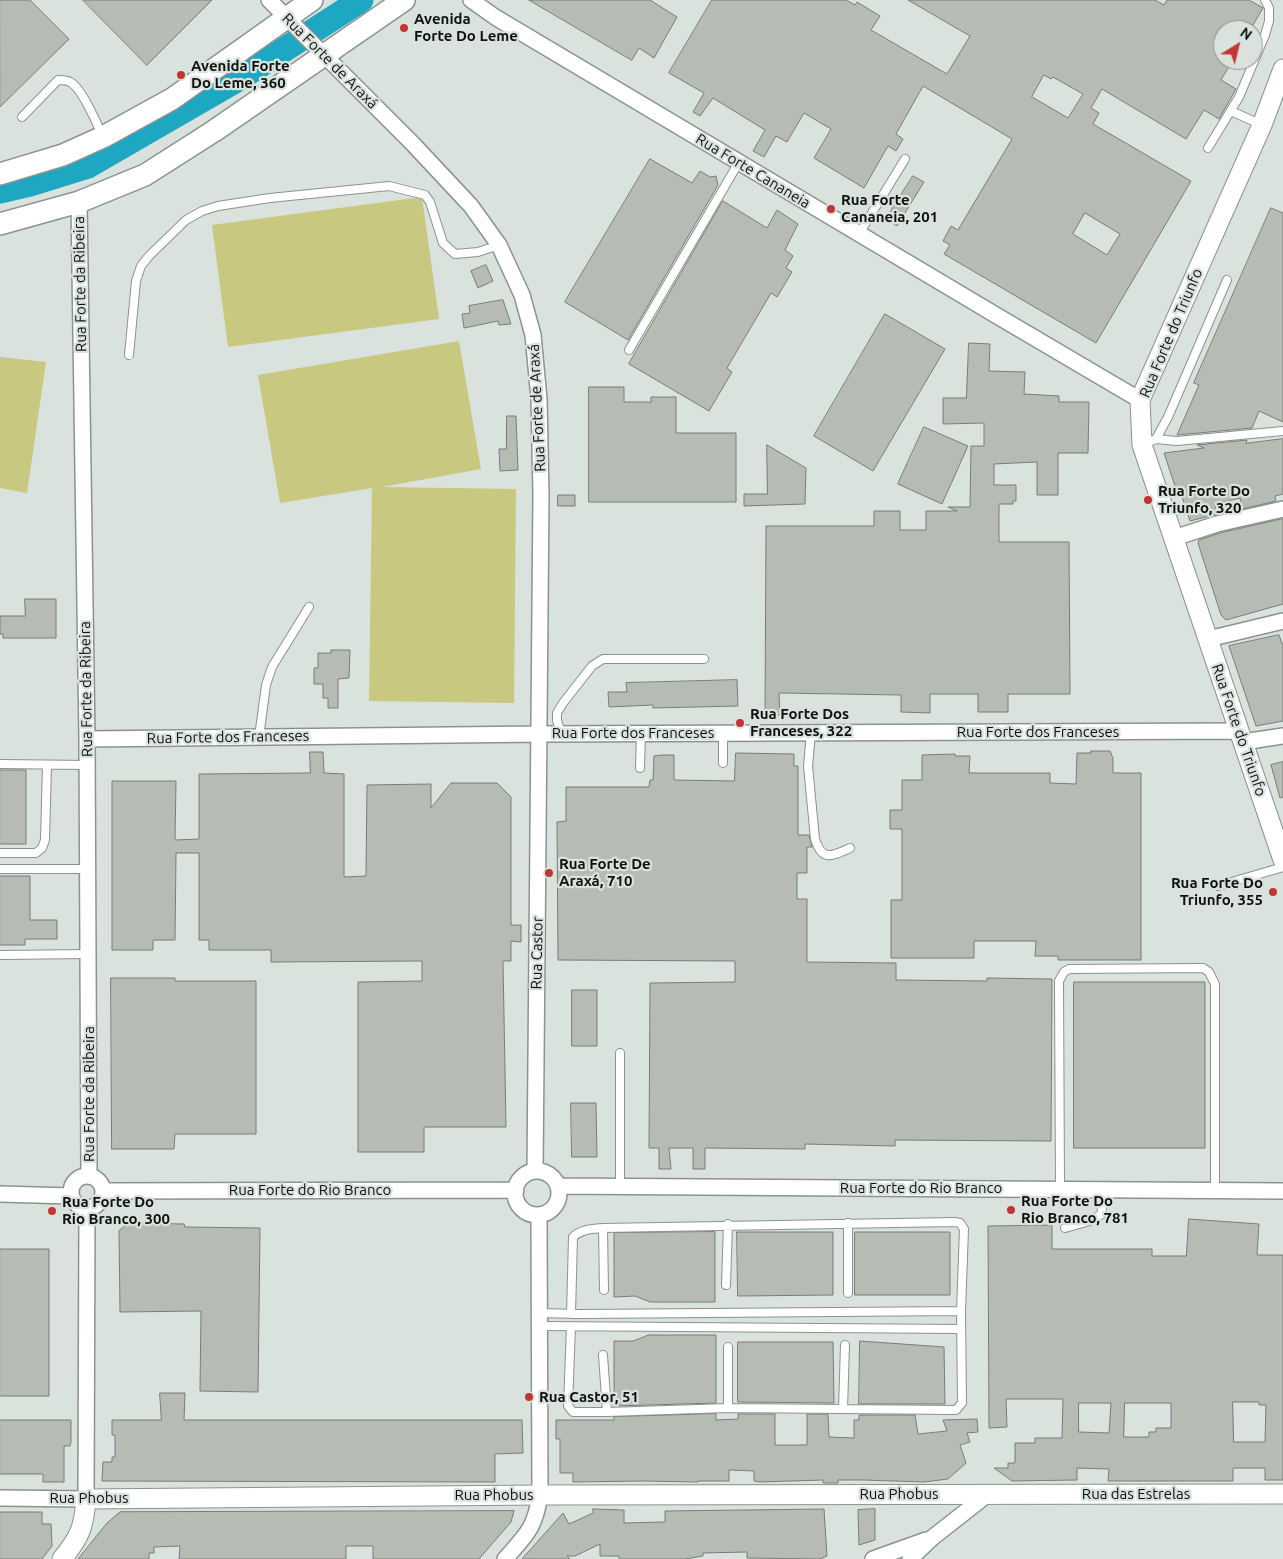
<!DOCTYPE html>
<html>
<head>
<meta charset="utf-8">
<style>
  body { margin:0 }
  #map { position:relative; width:1283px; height:1559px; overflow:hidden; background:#d9e2dd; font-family:Ubuntu,sans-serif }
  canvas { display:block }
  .north { position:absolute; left:1213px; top:20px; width:50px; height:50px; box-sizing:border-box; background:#d9e2dd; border:1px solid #888e8b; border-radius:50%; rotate:36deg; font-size:14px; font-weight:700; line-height:20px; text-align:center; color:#0e110f }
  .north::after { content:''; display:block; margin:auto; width:18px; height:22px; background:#c33533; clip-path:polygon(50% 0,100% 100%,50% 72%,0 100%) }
</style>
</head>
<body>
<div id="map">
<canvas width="1283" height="1559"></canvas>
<div class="north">N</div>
</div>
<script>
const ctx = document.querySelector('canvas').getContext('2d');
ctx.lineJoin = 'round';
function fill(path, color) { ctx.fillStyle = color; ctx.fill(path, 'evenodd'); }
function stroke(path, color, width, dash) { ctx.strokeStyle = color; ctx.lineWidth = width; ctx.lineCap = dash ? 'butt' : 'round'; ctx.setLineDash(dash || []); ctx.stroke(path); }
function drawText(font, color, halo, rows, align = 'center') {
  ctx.font = font + ' Ubuntu,sans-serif'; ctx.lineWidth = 4.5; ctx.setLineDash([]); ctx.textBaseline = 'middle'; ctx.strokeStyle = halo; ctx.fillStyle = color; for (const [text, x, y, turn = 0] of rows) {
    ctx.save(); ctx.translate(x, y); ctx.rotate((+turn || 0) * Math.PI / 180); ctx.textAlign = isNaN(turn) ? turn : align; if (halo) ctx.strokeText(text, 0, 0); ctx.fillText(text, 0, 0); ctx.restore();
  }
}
fill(new Path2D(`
  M422 197 439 319 228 347 212 225Z
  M459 341 481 469 382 487 516 489 514 703 369 701 372 488 280 503 258 375Z
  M0 357 46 362 27 493 0 488Z`), '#c9c880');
stroke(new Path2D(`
  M0 191 30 184 88 166 242 77 361 0`), '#1da7c3', 25);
const building = new Path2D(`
  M0 0H30L69 39 0 107Z
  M83 0H212L147 65Z
  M529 0H650L677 17 654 58 639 48 632 60Z
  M712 0H846L855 5 857 2 880 16 871 30 947 74 970 36 908 0H1155L1164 5 1167 0H1249L1263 8 1250 30H1223V60H1233L1221 80 1236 89 1219 119 1204 110 1186 139 1102 89 1091 108 1099 113 1093 124 1191 181 1096 343 944 254 950 245 943 241 951 226 958 230 1012 139 923 86 896 134 903 139 896 151 888 146 864 188 814 158 831 129 804 113 787 142 776 136 764 157 753 151 765 130 713 98 700 116 693 112 704 93 669 73ZM1044 75 1051 79 1053 77 1083 94 1068 118 1032 97ZM1085 213 1120 234 1107 255 1073 234Z
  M650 159 692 183 700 171 710 177 716 176 718 185 628 340 565 302Z
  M913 176 924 182 897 226 886 219Z
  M723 201 767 228 777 210 798 224 785 250 793 256 786 268 792 272 777 297 771 293 727 368 732 372 709 411 629 364Z
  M1271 208 1283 213V422L1259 411 1252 428 1177 435 1199 385 1194 383Z
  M486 265 493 281 478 288 471 271Z
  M503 300 511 324 499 325 498 321 464 328 462 314 470 313 469 306Z
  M885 314 945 349 873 471 814 436Z
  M969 343 990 344 989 371 1025 372 1024 394 1059 396V402H1089L1088 453H1058V495H1037V462L994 464V485H1016V501H1013V504H999V542H1069L1070 694H1008V712H978V694H930V713L901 712V695L779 693 780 715H765L766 526H874V511H900V530H926V511H957L948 507H970L971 446H984V423L943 424V398H966Z
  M589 387H624V402H651V397H676V433H736V502H589Z
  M507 416H516L518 470 500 471 499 449H506Z
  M924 427 968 446 942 504 898 484Z
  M1283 439V494L1275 496 1276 501 1242 509 1240 498 1215 504 1217 514 1190 521 1179 488 1176 489 1164 453 1204 448 1197 445 1247 440 1246 443Z
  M767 445 806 468 805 504 744 506V494H767Z
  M558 495H575V506H558Z
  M1283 519V604L1226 620 1221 615 1198 543 1199 540 1220 533Z
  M25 599H56V638H3V634H0V616H25Z
  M1279 635 1283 646V721L1256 726 1229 646Z
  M331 650H350L349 678 338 679V708H328V698H323V684H314V668H318V653H331Z
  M737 680 738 706 653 708V705L609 707 608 692H627L626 683Z
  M1091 751H1110L1113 758V773H1141V960H1058V956H1035L1036 941H974V958H891V900H902V829H890V810H902V780H922V755L955 754V756H970L969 773H1050V783L1076 784 1077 753H1091Z
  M310 752H323L324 773 344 774V877L366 876 367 785 431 784V808L451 783H497L511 797V925H521V942L511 941V961H503L506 1127H424V1152H358V982L422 981V961L271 962V950H209V940H199V853H176L175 940H153V950H112V781H176L175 840 199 839V774L310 773Z
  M736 753 794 754V766H798V835H809L812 847H807V873H797V899H807V962L896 963V980L987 981V978L1052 979 1051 1141 895 1140V1146L805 1144V1149L705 1148V1169H693V1148H669L671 1169H659V1148H649L650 983 735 982V961L558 960 557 822 566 821V787H649L650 780H653L654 756 662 755H674V780L734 781Z
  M1283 762V797L1280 798 1271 765Z
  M0 770H26V844H0Z
  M0 876H30V920H57V939H25V945H0Z
  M111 978H175V981H256V1134H175L174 1149H112Z
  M1074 982H1205V1148H1074Z
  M572 990H597V1046H572Z
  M571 1103H596L597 1157H572Z
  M1189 1219 1259 1224 1257 1255H1283V1480H1265V1468H1233V1481H1108L1109 1469 1077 1468V1480L1012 1481 994 1468H1008V1463H1015V1443H1035V1438H1062L1063 1399H1006L1007 1427 989 1428 988 1226 1052 1225V1249H1152V1256H1186ZM1233 1402H1259V1405H1266L1265 1442H1234ZM1079 1403H1111L1109 1433 1079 1432ZM1125 1403H1171V1428H1156V1432H1149V1437H1124Z
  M129 1223 184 1224 185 1227 260 1228 258 1392 200 1391 201 1311 120 1312 119 1231Z
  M715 1232V1302H650L635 1296 614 1297V1233Z
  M737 1232H833V1295L738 1296Z
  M855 1232H950V1295H855Z
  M0 1249H49V1396H0Z
  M649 1335H716V1403L614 1406V1341H633Z
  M860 1341 944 1347 945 1404H859Z
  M738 1342H833L834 1403 738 1402Z
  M160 1393H185L184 1420H522L523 1453 495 1454V1482L102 1481 103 1462H112V1457H115V1435H112V1420H161Z
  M716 1414V1420L738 1419V1414H775V1445H807V1414H828L829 1437 854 1438V1420H859V1415H915L918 1434 947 1431 943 1420 977 1419 978 1432 967 1433 970 1442 960 1445 966 1463 948 1479 924 1482 863 1480H838V1483H823V1480L760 1482 754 1481V1471L729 1470V1481H698V1482L643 1481 573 1482V1473H560V1439H556V1420H614V1417Z
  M0 1420H71V1442L70 1446H64V1482H43V1474H0Z
  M593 1509 624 1510V1523L665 1522V1511L824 1509 827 1556 820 1559 747 1558V1552L703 1553V1556L685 1559H619V1556H600V1544L575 1556H567L570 1559H522L563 1513 569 1524 593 1513Z
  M875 1509V1540L859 1545 858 1510Z
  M514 1511 511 1522 479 1559H373V1546H346V1559H179L180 1546 154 1547V1553H149V1559H78L107 1523 120 1512Z
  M0 1512H42V1524H51L52 1546 42 1559H0Z`);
fill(building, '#b6bbb4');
stroke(building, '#797d77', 1);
const service = new Path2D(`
  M1231 111 1262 125
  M22 117 58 80C61 80 67 80 70 82 81 87 97 123 102 135
  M1208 148 1239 97 1265 35 1269 21V8L1265 0
  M859 234 905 159
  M629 350 739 162
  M129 355 136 281 141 266 149 256 186 220 202 211 218 206 270 198 389 186 425 195 430 202 443 243 455 254 478 252 499 245
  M1156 439 1177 441 1283 431
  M1142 445 1156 439 1168 417 1227 280
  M811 733 808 766 815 839C822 862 832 856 850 848
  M561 734 557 720V713L563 703 592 666 603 659H704
  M259 737 266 685 272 667 309 607
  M723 763V733
  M0 764 88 765
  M640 768 641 733
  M0 853H36L42 848 45 840 47 765
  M0 869H88
  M1218 886 1283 867
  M0 955 88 954
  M620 1053V1186
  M1060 1189 1059 981 1064 972 1069 969 1203 968 1209 972 1215 984V1190
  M603 1228 604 1290
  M1065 1228 1090 1221 1102 1214 1101 1190
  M726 1285 728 1224
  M848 1293V1223
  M539 1313 581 1314 961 1311
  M571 1314 573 1237C581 1229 593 1229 603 1228L955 1222 960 1223 964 1229 961 1311 962 1403 956 1410 728 1408 607 1412 603 1355
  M539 1326 961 1329
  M571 1326 568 1406 573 1412H607
  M728 1347V1408
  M843 1409 845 1345`);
const minor = new Path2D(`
  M269 0 413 144 471 206 499 245 522 295 533 335 539 399 541 494 535 1171
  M471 0 495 17 999 317 1140 400
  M79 202 87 739 89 1176
  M1174 538 1217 524 1283 509
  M1208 639 1283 621
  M87 739 540 734 1239 731
  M1243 742 1283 736
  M515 1193a22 22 0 1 1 44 0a22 22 0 1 1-44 0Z
  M71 1192a16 16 0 1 1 32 0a16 16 0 1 1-32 0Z
  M558 1186 1283 1191
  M104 1191 516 1190
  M0 1194 71 1196
  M0 1498 86 1499 87 1209
  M505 1559C527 1534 535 1528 540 1495L539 1216
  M873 1559 926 1540
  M910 1559 932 1538 988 1494`);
const tertiary = new Path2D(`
  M1283 69 1262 125 1140 400 1142 445 1283 860
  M62 1559C80 1537 84 1527 86 1499L540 1495 1283 1494`);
const secondary = new Path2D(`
  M0 174 63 155 103 137 172 99 312 0
  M0 224 79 202 145 175 214 131 404 0`);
stroke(service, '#8b938f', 10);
stroke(minor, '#8b938f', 18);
stroke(tertiary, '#8b938f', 21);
stroke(secondary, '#8b938f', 24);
stroke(service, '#fff', 8);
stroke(minor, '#fff', 15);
stroke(tertiary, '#fff', 19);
stroke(secondary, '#fff', 21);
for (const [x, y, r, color] of [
  [404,28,5,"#c33533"],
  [181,75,5,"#c33533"],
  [831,209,5,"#c33533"],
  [1148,500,5,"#c33533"],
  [740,723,5,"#c33533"],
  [549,873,5,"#c33533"],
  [1273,892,5,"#c33533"],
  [1011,1210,5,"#c33533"],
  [52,1211,5,"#c33533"],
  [529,1397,5,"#c33533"]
]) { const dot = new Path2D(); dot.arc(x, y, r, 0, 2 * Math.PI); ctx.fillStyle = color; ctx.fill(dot); stroke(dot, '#d9e2dd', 2); }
drawText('bold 15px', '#0e110f', '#d9e2dd', [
  ["Avenida",414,19],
  ["Forte Do Leme",414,36],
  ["Avenida Forte",191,66],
  ["Do Leme, 360",191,83],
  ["Rua Forte",841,200],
  ["Cananeia, 201",841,217],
  ["Rua Forte Do",1158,491],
  ["Triunfo, 320",1158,508],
  ["Rua Forte Dos",750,714],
  ["Franceses, 322",750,731],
  ["Rua Forte De",559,864],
  ["Araxá, 710",559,881],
  ["Rua Forte Do",1263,883,"right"],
  ["Triunfo, 355",1263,900,"right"],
  ["Rua Forte Do",1021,1201],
  ["Rio Branco, 781",1021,1218],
  ["Rua Forte Do",62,1202],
  ["Rio Branco, 300",62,1219],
  ["Rua Castor, 51",539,1397]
], 'left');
drawText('15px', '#0e110f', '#d9e2dd', [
  ["Rua Forte de Araxá",330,61,45],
  ["Rua Forte Cananeia",753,171,31],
  ["Rua Forte da Ribeira",80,284,-91],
  ["Rua Forte do Triunfo",1171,333,-67],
  ["Rua Forte de Araxá",537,408,-93],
  ["Rua Forte da Ribeira",86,689,-91],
  ["Rua Forte do Triunfo",1239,730,71],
  ["Rua Forte dos Franceses",1038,732],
  ["Rua Forte dos Franceses",633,733],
  ["Rua Forte dos Franceses",228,737,-1],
  ["Rua Castor",537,953,-89],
  ["Rua Forte da Ribeira",89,1094,-90],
  ["Rua Forte do Rio Branco",921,1188],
  ["Rua Forte do Rio Branco",310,1190],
  ["Rua Phobus",899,1494],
  ["Rua das Estrelas",1136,1494],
  ["Rua Phobus",494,1495],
  ["Rua Phobus",89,1498]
]);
</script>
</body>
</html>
